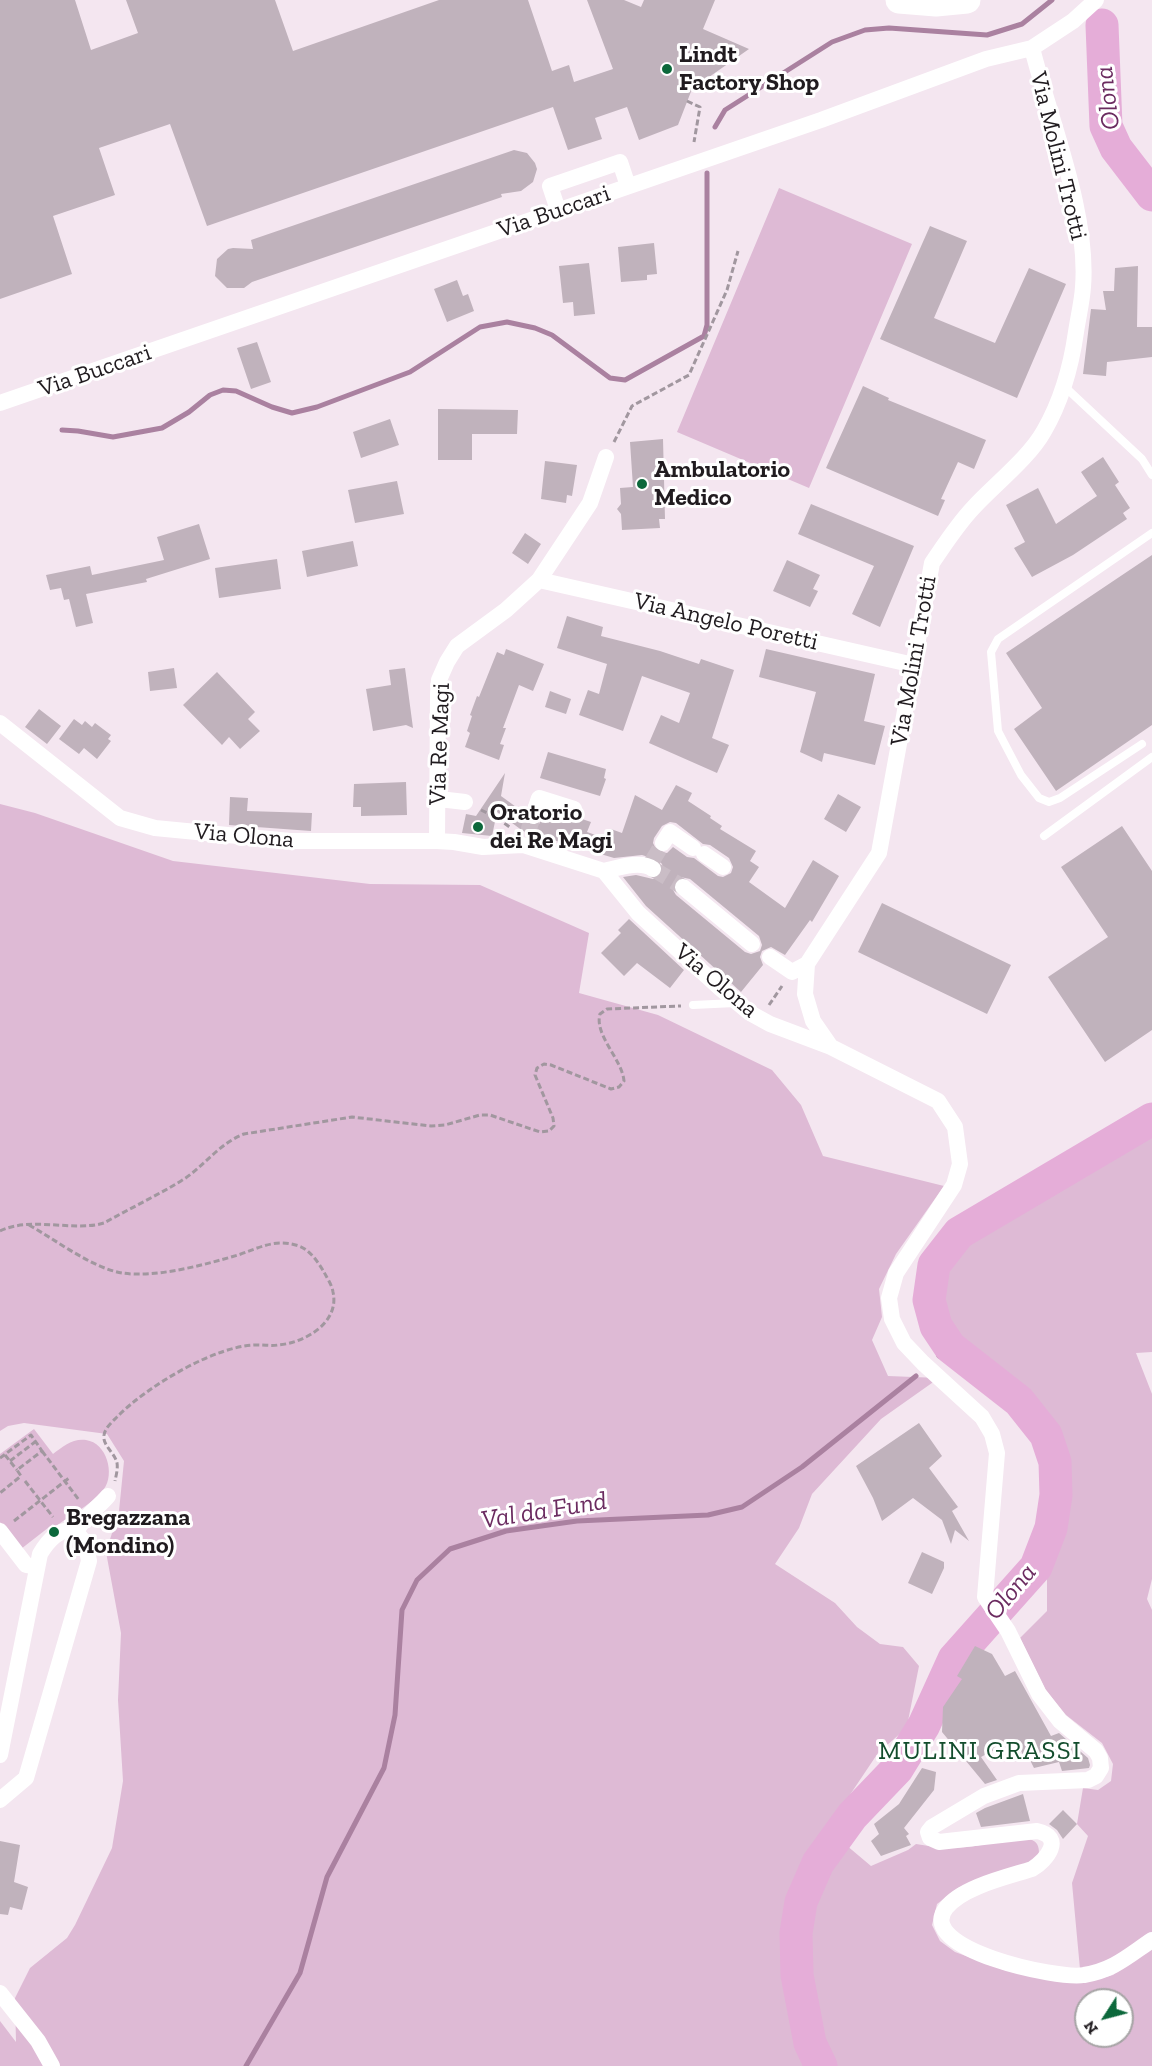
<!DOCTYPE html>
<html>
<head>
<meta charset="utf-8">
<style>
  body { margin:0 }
  #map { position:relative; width:1152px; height:2066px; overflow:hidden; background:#f4e6f0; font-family:"Zilla Slab",serif }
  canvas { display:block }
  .north { position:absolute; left:1074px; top:1988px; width:60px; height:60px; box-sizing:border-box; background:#fff; border:2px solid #a6a4a5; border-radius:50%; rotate:234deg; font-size:16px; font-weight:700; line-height:24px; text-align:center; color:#201b1f }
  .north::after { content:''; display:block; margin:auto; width:21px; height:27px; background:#0c683b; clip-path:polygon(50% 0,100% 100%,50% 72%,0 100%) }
</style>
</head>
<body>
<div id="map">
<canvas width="1152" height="2066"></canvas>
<div class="north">N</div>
</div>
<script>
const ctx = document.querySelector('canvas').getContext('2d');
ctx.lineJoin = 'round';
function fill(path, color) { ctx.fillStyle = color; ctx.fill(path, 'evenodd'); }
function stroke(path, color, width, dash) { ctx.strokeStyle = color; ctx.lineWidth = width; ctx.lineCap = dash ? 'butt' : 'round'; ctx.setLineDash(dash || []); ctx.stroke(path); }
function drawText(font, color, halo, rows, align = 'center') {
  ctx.font = font + ' "Zilla Slab",serif'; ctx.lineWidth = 6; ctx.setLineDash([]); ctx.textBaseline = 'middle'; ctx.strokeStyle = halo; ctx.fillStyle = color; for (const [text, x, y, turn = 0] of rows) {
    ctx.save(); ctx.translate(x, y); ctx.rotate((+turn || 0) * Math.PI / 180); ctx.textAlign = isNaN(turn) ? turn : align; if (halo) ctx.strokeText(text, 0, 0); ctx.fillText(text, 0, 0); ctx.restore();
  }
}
fill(new Path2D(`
  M779 188 912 244 809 488 677 432Z
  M0 804 35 813 173 861 370 884 480 885 589 933 579 993 658 1015 772 1070 801 1105 823 1156 944 1186 896 1254 879 1289 882 1317 872 1340 888 1376 939 1378 881 1419 812 1494 799 1528 775 1564 835 1603 857 1627 880 1644 903 1647 919 1666 908 1721 902 1732 878 1753 827 1829 871 1866 908 1850 916 1844C934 1847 950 1849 967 1847 981 1846 1022 1835 1032 1840 1039 1843 1039 1849 1039 1855L1030 1863 958 1888 937 1904 932 1925 940 1941 955 1952 1004 1970 1083 1983 1113 1975 1152 1947V2066H0V2021L16 2042 15 1998 30 1968 67 1938 75 1925 112 1848 123 1781 118 1700 121 1633 106 1552 119 1511 124 1461 107 1434 24 1423 8 1426 0 1431ZM1086 2000H1122V2036H1086Z
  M1152 1135V1352L1136 1353 1152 1394V1579L1147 1599 1152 1610V1933L1110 1962 1080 1969 1072 1883 1088 1836 1077 1824 1083 1788 1098 1790 1111 1781 1113 1764 1102 1743 1066 1715 1045 1689 1020 1638 1047 1611V1561L1061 1529 1067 1492 1065 1459 1054 1429 1021 1387 962 1339 946 1318 940 1295 945 1268 965 1240Z
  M34 1429 53 1454C62 1447 73 1438 86 1440 107 1443 115 1474 104 1489 94 1503 69 1516 55 1527L53 1524 21 1549 0 1522V1454Z`), '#debad5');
stroke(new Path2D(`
  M715 127 725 110 832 42 865 30 889 28 987 35 1022 24 1052 0
  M62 430 78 431 113 437 162 428 189 412 210 395 223 390 236 391 272 407 292 413 317 407 410 372 480 327 507 322 535 328 552 335 610 378 625 380 704 336 707 325V173
  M939 1356 950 1347
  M246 2066 300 1973 327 1877 384 1768 395 1715 402 1610 417 1580 450 1549 506 1531 577 1521 708 1515 742 1507 802 1467 916 1376`), '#aa81a0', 5);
stroke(new Path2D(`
  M1102 25 1106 126 1116 148 1152 195
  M821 2066 810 2043 797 1975 796 1933 801 1902 818 1863 852 1816 897 1769 924 1725 954 1659 1036 1567 1051 1528 1056 1495 1055 1462 1046 1435 1019 1401 950 1347 936 1326 929 1300 934 1265 959 1233 1152 1119`), '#e5add8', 33);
fill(new Path2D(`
  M0 0H75L91 50 138 33 126 0H275L293 51 439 0H528L552 71 569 65 574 82 613 69 587 0H624L641 7 644 0H715L703 29 749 49 692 89 678 125 639 140 627 107 595 118 602 139 568 150 553 107 207 226 170 124 99 148 115 195 53 216 72 274 0 299Z
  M514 150 527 153 535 163 537 169 533 182 521 191 501 194 502 197 252 282 244 288H227L215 276 217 259 228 249 233 248 253 249 251 240Z
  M930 226 967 241 934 318 995 343 1029 268 1066 284 1017 398 880 339Z
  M654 243 657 274 647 275V280L621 282 618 247Z
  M589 263 595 314 574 316 573 302 563 303 559 266Z
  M1138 266 1137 327H1152V357L1107 362 1106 376 1083 374 1091 309 1106 310 1103 291H1114L1115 268Z
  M457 280 463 296 468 294 474 311 447 322 434 289Z
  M257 342 271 382 251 389 237 348Z
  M863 386 889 398 888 400 986 440 974 469 958 462 941 499 945 500 938 516 826 468Z
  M438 409 518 410 517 434H472V460H438Z
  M390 419 399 445 361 458 353 432Z
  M663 439 665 519H659L660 528 622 530 621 514 617 509 621 504 620 488 633 487 630 442Z
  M1103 457 1119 482 1115 485 1130 508 1123 513 1127 519 1073 555 1032 577 1014 548 1025 542 1006 505 1038 488 1056 524 1097 496 1081 472Z
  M545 461 577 465 572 496 567 495 566 503 541 499Z
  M397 481 404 514 355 523 348 490Z
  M811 504 914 546 880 627 852 614 874 566 798 534Z
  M199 524 210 559 146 579 147 582 86 594 93 623 76 627 69 599 64 600 61 588 50 590 46 575 90 566 92 575 164 560 157 537Z
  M525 533 541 544 528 564 512 553Z
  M353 541 358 566 307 577 302 551Z
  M1152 555V725L1056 791 1014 729 1042 708 1006 653Z
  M277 559 281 589 219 598 215 568Z
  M787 560 820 575 813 589 818 591 810 607 773 591Z
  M567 616 603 627 601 636 660 651 699 664 701 659 734 670 712 738 729 745 717 773 649 743 661 715 679 723 690 693 642 676 623 731 579 715 588 690 599 694 607 664 557 648Z
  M506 649 544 664 533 691 519 685 503 728H506L500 744 504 745 499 760 465 747 470 733 467 731 472 716 470 715 477 696 479 697 497 652 504 655Z
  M766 649 875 674 864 721 885 726 875 765 824 753 822 762 800 752 816 692 759 677Z
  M174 668 177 688 150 691 148 672Z
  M405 668 413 728 406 725 373 731 366 689 391 685 389 670Z
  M217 672 255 712 248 719 260 731 240 749 229 737 222 745 183 705Z
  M550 691 571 699 566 714 545 707Z
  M39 709 61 726 47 744 25 727Z
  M74 719 82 725 85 721 92 727 95 723 111 735 108 739 111 741 97 759 84 748 79 754 59 739Z
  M548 752 606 769 604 778 606 779 600 796 540 778Z
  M505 773 501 796 523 812V819L529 826 539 824 546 811 571 819 579 818 591 822 587 832 607 839 611 829 622 833 635 795 662 810 676 785 692 793 688 801 711 816 710 818 722 826 720 829 756 851 750 861 759 867 749 882 785 908 813 860 839 876 812 922 810 920 785 955 771 947 762 951 760 957 763 965 741 992 646 906 623 877 636 875 653 879 658 878 663 869 662 864 658 860 642 855 614 858 523 831 497 812 492 836 462 833 466 814 476 816ZM670 822 676 823 703 844 710 845 729 858 733 867 731 873 723 877 718 876 694 858 687 857 673 847 667 853 657 851 653 843 654 838 662 826ZM680 877 690 879 759 936 762 945 760 951 751 954 745 952 676 895 673 890V885Z
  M406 782 407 815 361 816V807H353L354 784Z
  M838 794 861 807 846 832 824 819Z
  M230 797 248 798 247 811 312 813 311 831 229 825Z
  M1122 826 1152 871V1030L1105 1062 1048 977 1108 937 1061 867Z
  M882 903 1011 965 987 1014 858 952Z
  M629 919 684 970 670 988 637 963 624 976 601 953 621 933 618 930Z
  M919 1423 942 1456 929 1468 958 1507 952 1511 969 1541 955 1530 951 1544 942 1520 913 1498 882 1521 873 1498 856 1466Z
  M922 1552 944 1562V1568L932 1594 908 1583Z
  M975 1646 992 1654 1005 1676 1015 1671 1051 1736 1059 1733 1088 1758 1090 1765 1089 1768 1062 1771 1059 1762 1034 1768 1028 1756 1024 1757 1016 1740 1010 1744 1009 1742 981 1757 997 1780 985 1784 942 1732 943 1707 962 1679 957 1676Z
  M922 1768 936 1772 934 1790 904 1828 909 1834 906 1836 911 1845 881 1856 871 1841 879 1834 874 1824 899 1804Z
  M1023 1794 1030 1821 981 1827 976 1813 985 1808Z
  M1063 1810 1077 1824 1063 1839 1057 1830 1049 1824Z
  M0 1841 20 1845 14 1882 28 1887 22 1910 10 1907 8 1915 0 1914Z`), '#c0b2bc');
stroke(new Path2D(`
  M528 832 533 816
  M651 863 663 843
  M653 869 683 887`), '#cabdc6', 16, [16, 8]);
stroke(new Path2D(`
  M687 101 700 107 694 142
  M614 442 632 406 689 375 727 290 738 251
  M481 810 496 817 511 828
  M769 1005 782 986
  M29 1225C56 1240 92 1268 122 1273 156 1278 204 1265 238 1255 259 1248 275 1238 299 1246 310 1250 318 1262 324 1272 327 1278 332 1285 333 1292 340 1323 304 1343 278 1345 272 1346 266 1345 260 1345 218 1343 146 1387 117 1417 112 1422 105 1428 104 1435 102 1445 115 1453 117 1463 118 1469 116 1476 115 1481
  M0 1231C31 1216 73 1232 104 1223 129 1209 156 1196 181 1181 204 1167 218 1144 244 1134L352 1117 431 1126 445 1125 480 1115H490L540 1132 549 1131 554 1126 553 1118 535 1075 537 1068 544 1064 551 1065 611 1089 619 1087 624 1081C622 1059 594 1035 600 1014L607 1009 681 1006
  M42 1451 79 1500
  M5 1455 17 1470
  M0 1458 31 1435 42 1451 17 1470 21 1476 0 1493
  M10 1461 35 1442
  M25 1481 53 1517
  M14 1521 69 1478`), '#a1979f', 3, [6, 3]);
stroke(new Path2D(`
  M1065 387 1142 459 1152 475
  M1142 744 1060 798 1049 802 1039 798 1021 775 998 731 991 652 998 639 1152 533
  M1044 836 1152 757
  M693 1005 735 1003`), '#fff', 8);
stroke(new Path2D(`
  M558 210 550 186 620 162 628 186
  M0 403 821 120 986 59 1032 48 1073 21 1096 0
  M539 580 914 665
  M0 723 120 818 155 828 290 841H437L454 842 483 847 523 845 604 871 638 913 720 988 750 1013 770 1024 831 1047 938 1101 955 1127 960 1164 954 1185 896 1273 889 1298 892 1319 904 1343 923 1363 982 1417 992 1434 997 1453 985 1597 1008 1631 1039 1694 1060 1721 1096 1751 1100 1758 1101 1768 1096 1776 1088 1780 1019 1783 984 1796 932 1827 928 1832 930 1838 939 1842 1037 1831C1065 1837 1047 1860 1032 1869 1007 1877 962 1887 946 1908 914 1949 1059 1980 1084 1975 1114 1970 1128 1956 1152 1940
  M439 799 465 802
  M533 816 539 798 574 809
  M437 841 438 694 439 680 447 662 457 646 506 610 539 580 590 503 606 457
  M663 843 670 832 693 848
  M704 854 723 867
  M604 871C617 868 641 860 653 869
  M683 887 752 944
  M770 957 792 972 807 964
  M831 1047 813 1021 805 994 807 964 879 853 932 563C945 544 957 525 973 508 994 485 1029 458 1044 431 1062 400 1071 367 1076 332 1078 318 1082 302 1083 287 1089 214 1050 120 1032 48
  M0 1531 26 1565 37 1567
  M76 1532C84 1516 96 1510 108 1496
  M0 1755 40 1554C59 1522 83 1521 89 1561L26 1778 0 1800
  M0 1993 38 2041 52 2066`), '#fff', 16);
stroke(new Path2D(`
  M899 0 936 3 967 0`), '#fff', 27);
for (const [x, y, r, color] of [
  [667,69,6,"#0c683b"],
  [642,484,6,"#0c683b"],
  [478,827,6,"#0c683b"],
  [54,1532,6,"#0c683b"]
]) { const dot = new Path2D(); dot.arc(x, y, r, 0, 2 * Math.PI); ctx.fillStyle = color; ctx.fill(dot); stroke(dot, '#fff', 2); }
drawText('bold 24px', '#201b1f', '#fff', [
  ["Lindt",679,55],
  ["Factory Shop",679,83],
  ["Ambulatorio",654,470],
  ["Medico",654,498],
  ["Oratorio",490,813],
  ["dei Re Magi",490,841],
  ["Bregazzana",66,1518],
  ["(Mondino)",66,1546]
], 'left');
drawText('24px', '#201b1f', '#fff', [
  ["Via Molini Trotti",1058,156,76],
  ["Via Buccari",554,212,-19],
  ["Via Buccari",95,371,-19],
  ["Via Angelo Poretti",726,622,13],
  ["Via Molini Trotti",914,661,-80],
  ["Via Re Magi",440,744,-88],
  ["Via Olona",244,836,5],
  ["Via Olona",716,981,40]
]);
drawText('italic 26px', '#6b2b60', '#fff', [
  ["Olona",1108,98,-97],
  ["Val da Fund",544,1511,-9],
  ["Olona",1011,1592,-50]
]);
ctx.letterSpacing = '1.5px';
drawText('26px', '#134d2d', '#fff', [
  ["MULINI GRASSI",980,1752]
]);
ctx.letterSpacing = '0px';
</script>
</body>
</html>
